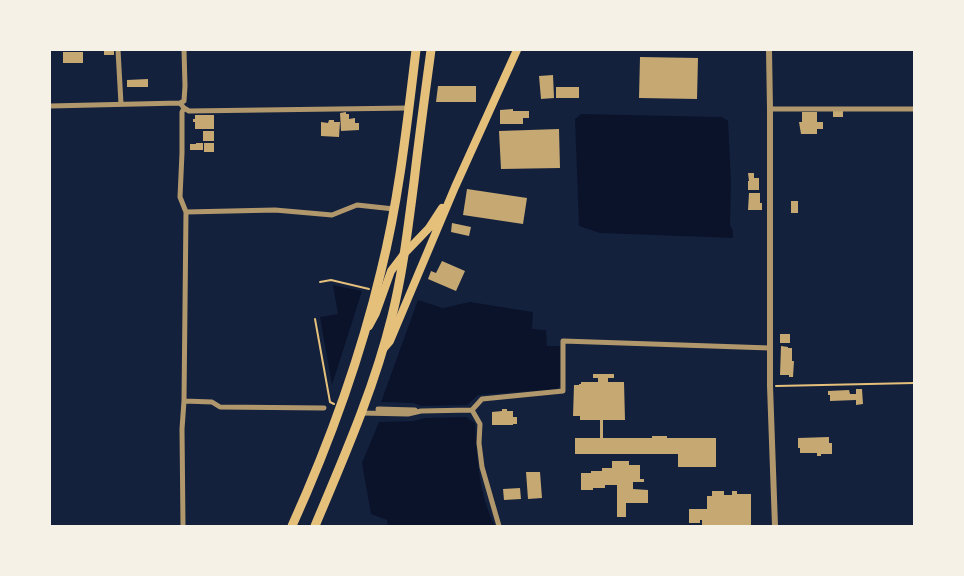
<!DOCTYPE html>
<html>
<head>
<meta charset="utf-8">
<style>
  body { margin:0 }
  #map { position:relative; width:964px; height:576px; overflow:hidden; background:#14213d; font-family:"Titillium Web",sans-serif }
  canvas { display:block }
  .frame { position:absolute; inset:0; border:51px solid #f6f1e7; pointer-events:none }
</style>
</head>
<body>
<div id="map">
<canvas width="964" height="576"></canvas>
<div class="frame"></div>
</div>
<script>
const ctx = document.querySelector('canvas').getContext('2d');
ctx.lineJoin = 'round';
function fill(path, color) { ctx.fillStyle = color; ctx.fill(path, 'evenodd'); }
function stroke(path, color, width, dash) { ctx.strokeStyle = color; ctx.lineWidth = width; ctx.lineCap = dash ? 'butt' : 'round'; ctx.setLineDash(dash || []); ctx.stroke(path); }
fill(new Path2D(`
  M581 114 722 117 728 121 731 182 730 225 733 231V238L600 233 579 226 575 119Z
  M333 285 362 291 332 385 320 317 338 314Z
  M418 300 443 308 470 302 533 312 532 329 546 330 547 346H560V386L558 389 478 395 467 405 422 406 413 403 381 402Z
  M466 417 475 423C477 459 479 494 495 526H388L387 520 371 514 362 463 379 422 413 421 425 418Z`), '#0b132b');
fill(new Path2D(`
  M104 50H114V55H104Z
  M63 52H83V63H63Z
  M640 57 698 58 697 99 639 98Z
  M553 75 554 98 541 99 539 76Z
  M148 79V87H127V80Z
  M438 86H476V102H436Z
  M556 87H579V98H556Z
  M513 109V111H529V118H523V124H500V110Z
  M833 111H843V117H833Z
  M346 112V114H349V119L355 118V123H359V130L341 131 340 113Z
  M802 112H817V122H823V129H817V134H801L799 122H802Z
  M195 115H214V129H195V122H193V119H195Z
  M329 120H334V122H340L339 137 321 136V122L328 123Z
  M559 129 560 168 501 169 499 131Z
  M203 131H214V141H203Z
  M196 143H203V150H190V144H196Z
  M204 143H214V152H204Z
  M748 173H754V178H759V190H748V181H749Z
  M467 189 527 198 523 224 463 215Z
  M749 193H760V203H762V210H748Z
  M791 201H798V213H791Z
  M452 223 471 227 469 236 451 232Z
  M442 261 465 271 456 291 428 279 431 271 436 273Z
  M780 334H790V343H780Z
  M781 346 788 347V348H792V361H794L793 377H789V375H780Z
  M593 374H614V378H608V382H624L625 420H603V438H652V436H667V438H716V467H678V454H575V438H600V420H580V416H573L574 385H579V384H581V382H598V378H593Z
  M856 389H862L863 404 856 405V400L830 401V395H828V391L849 390 850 394H856Z
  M502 409H507V411H513V417H517V424H513V425H492V412L502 411Z
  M829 437V443H832V454H821V456H817V453H800V448H798V438Z
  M612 461H629V465H640V479H644V482H633V489L648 490V503H626V517H617V485H605V488H593V490H581V473H591V471H602V468H612Z
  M526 472H540L542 498 528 499Z
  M520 488 521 499 504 500 503 489Z
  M712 491H724V495H732V491H737V494H751V525L702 526V520H700V523H689V509H707V496H712Z`), '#c6a872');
stroke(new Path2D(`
  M320 282 331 280 369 289
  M315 319 330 402 334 404
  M776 386 914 383`), '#e5c07b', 2);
stroke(new Path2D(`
  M118 50 121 104
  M180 103 184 101 185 86 184 50
  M50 106 180 103 184 108 189 111 409 108
  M770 109H914
  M186 212 275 210 332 215 357 205 394 209
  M184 401 212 402 220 407 324 408
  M378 409 415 410
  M472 410 480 424 479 443 482 467 499 526
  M361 413 408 414 421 411 472 410 482 399 563 391V341L770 348
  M183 526 182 429 184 401 186 212 180 197 182 153V112L184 108`), '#b1986c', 5);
stroke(new Path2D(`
  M769 50 770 109V386L775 526`), '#b1986c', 6);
stroke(new Path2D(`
  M369 326 376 313 391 271 404 254 429 228 442 208
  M383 349 390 341 455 187 517 50`), '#e5c07b', 8);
stroke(new Path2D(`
  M292 526C329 444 360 359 381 271 399 199 407 124 416 50
  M315 526C344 457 374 389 392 316 403 272 408 227 414 182 419 138 425 94 431 50`), '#e5c07b', 9);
</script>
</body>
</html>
